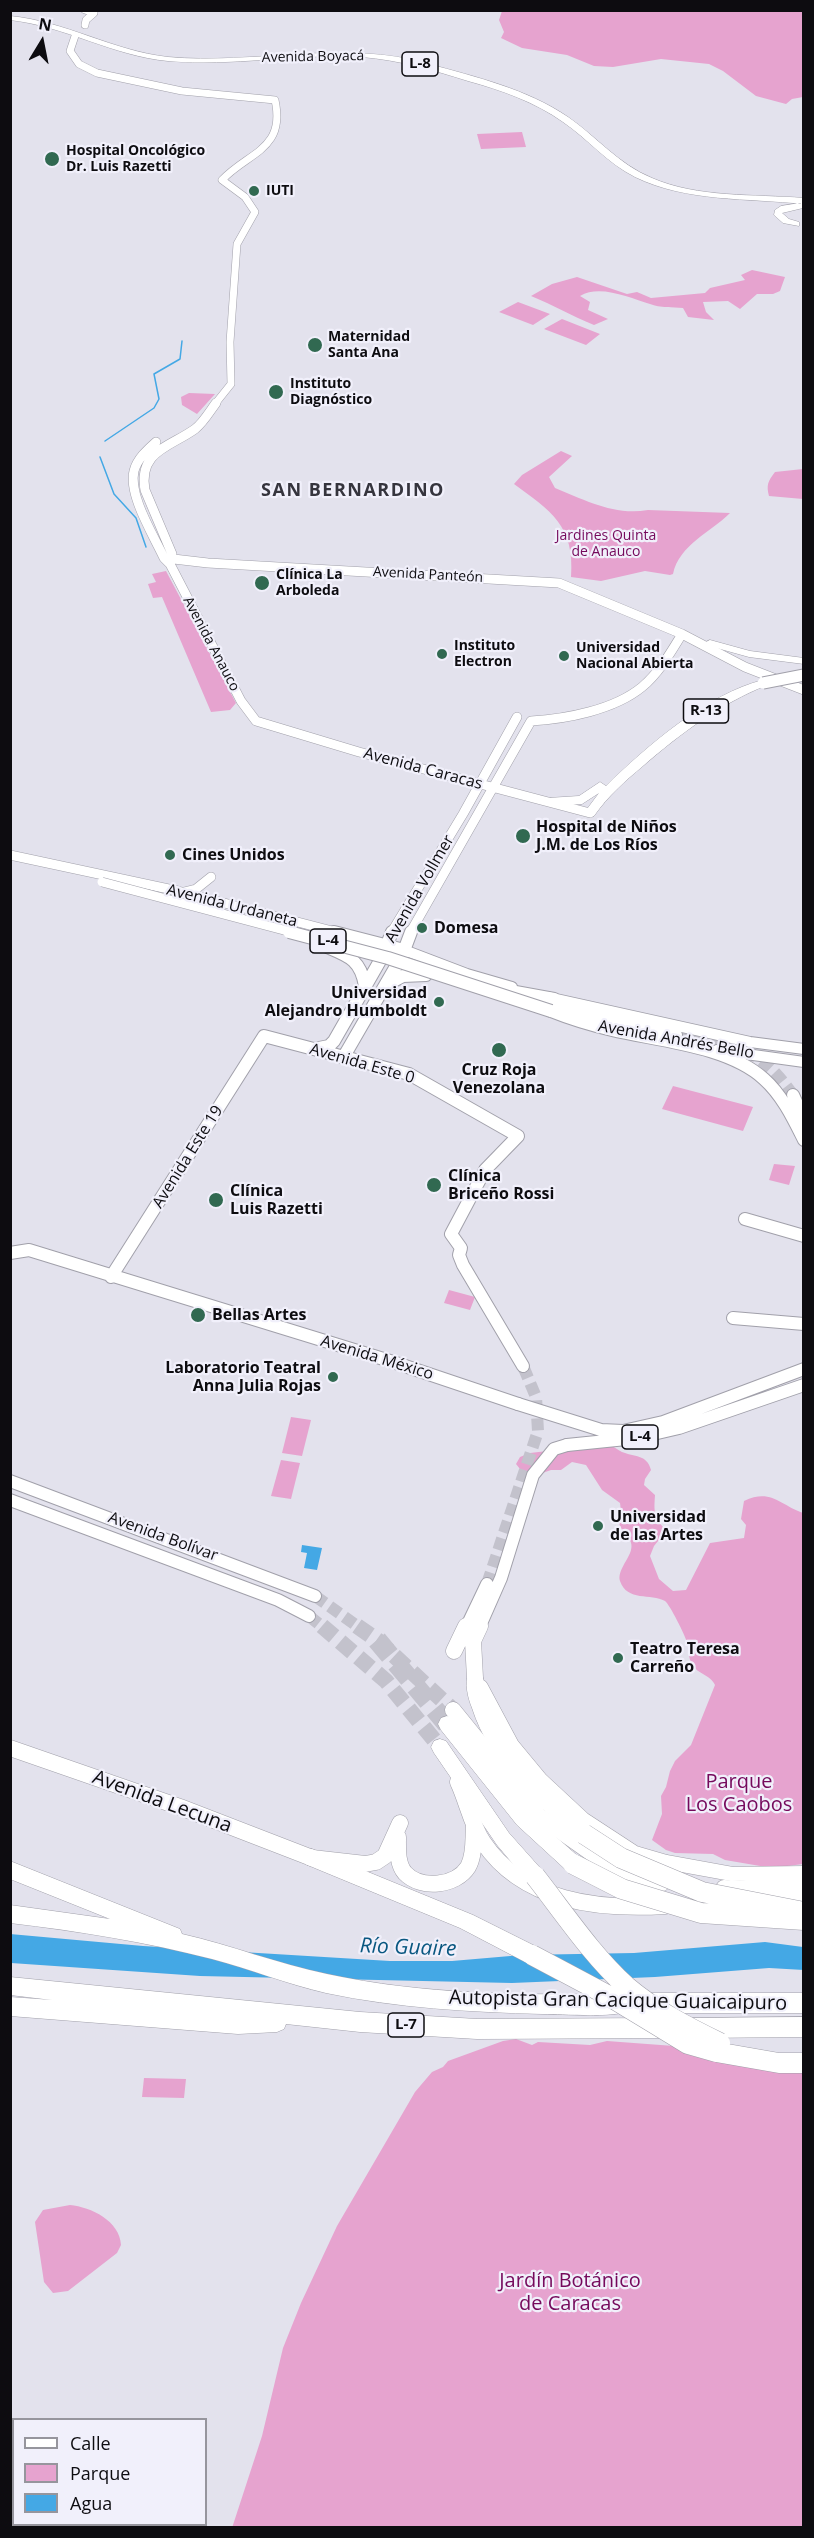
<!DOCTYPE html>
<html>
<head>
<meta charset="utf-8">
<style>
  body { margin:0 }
  #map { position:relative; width:814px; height:2538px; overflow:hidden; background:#e3e2ed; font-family:"Open Sans",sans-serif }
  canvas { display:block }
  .frame { position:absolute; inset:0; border:12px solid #0d0c10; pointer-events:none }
  .legend { position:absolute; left:12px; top:2418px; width:195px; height:108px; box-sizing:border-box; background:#f1f0fb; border:2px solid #96959d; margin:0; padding:8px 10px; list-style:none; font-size:18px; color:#0d0c10 }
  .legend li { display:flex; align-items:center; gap:12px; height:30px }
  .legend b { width:30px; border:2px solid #96959d }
  .north { position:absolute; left:12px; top:12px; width:60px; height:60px; -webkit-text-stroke:4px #f1f0fb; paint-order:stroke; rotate:10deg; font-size:16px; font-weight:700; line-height:24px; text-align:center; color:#0d0c10 }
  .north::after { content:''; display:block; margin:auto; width:21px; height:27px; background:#0d0c10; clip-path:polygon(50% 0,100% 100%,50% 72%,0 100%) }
</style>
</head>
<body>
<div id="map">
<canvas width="814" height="2538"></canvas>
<div class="frame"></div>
<ul class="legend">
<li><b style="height:8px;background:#fff"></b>Calle</li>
<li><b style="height:16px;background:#e6a3cf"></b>Parque</li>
<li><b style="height:16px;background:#44a8e5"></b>Agua</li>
</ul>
<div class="north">N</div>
</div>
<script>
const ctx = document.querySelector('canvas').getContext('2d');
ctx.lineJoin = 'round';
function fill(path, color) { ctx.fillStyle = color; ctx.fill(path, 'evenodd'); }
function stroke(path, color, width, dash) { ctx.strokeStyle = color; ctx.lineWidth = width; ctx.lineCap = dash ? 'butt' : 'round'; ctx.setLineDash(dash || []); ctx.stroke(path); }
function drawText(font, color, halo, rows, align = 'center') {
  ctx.font = font + ' "Open Sans",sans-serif'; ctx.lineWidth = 4.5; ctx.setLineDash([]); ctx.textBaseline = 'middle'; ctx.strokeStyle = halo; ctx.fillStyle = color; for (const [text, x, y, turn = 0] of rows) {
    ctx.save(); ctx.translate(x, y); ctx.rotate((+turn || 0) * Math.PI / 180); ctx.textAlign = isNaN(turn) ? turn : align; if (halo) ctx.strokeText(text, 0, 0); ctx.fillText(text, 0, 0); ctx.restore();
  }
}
fill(new Path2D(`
  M502 11H803V97L792 99 786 104 756 96 723 71 709 64 661 59 613 67 594 66 567 55 522 48 501 38 504 32 499 20Z
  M522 132 526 147 481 149 477 134Z
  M752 270 785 277 780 291 773 294H757L740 309 728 301 703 302 706 312 714 320 688 317 683 308C673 307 660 308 650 304 630 298 600 284 580 296L590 302 588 310 608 319 594 325C572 316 553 305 531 296L552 284 577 277 627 294 637 292 651 298 705 293 710 288 745 280 741 275Z
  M518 302 550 314 533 325 499 312Z
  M562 319 600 334 586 345 544 329Z
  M189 393 215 394 197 414 182 405 181 397Z
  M561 451 572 456 549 477 555 488C585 500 614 516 648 510L730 513C711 532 679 545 673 574L670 575 645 571 601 581 571 577C575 526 551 511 514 484L522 475Z
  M803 469V499L769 496C766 485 768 481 775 472Z
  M166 571 236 703 230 710 211 712 162 597 153 598 148 584 156 582 152 574Z
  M673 1086 753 1107 743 1131 662 1109Z
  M774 1164 795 1166 789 1185 769 1180Z
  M449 1290 475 1297 470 1310 444 1303Z
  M291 1417 311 1420 302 1456 282 1453Z
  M608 1444C613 1446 618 1450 622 1452 634 1457 647 1454 651 1470L645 1479 644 1485 655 1495C654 1510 653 1520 667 1530L654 1546 650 1556 659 1579 673 1591 686 1590 710 1543 744 1538 746 1525 741 1519 744 1501C771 1488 780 1505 803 1513V1864L772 1868 725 1860 713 1854 675 1853 666 1850 652 1840 662 1814 661 1796 666 1787 670 1771 675 1761 691 1745 715 1685C710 1674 698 1675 692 1664 688 1658 689 1649 687 1642 685 1635 670 1605 665 1601 651 1593 627 1602 620 1581 617 1571 629 1559 631 1550 634 1539 624 1535 620 1526 617 1519 622 1511 620 1503L602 1490 586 1465 572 1462 561 1470H551L534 1476 524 1474 516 1464 520 1457 530 1453Z
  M281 1460 300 1463 291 1499 271 1496Z
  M516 2039 532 2045 538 2042 590 2045 607 2041 674 2046 803 2069V2527L232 2528 262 2436 283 2348 301 2303 337 2226 415 2092 432 2072 443 2067 448 2061 503 2041Z
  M144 2078 186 2079 184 2098 142 2097Z
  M70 2205C91 2207 120 2221 121 2245L117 2253 68 2291 53 2293 44 2282 35 2222 43 2210Z`), '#e6a3cf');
fill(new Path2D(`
  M302 1545 322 1548 317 1570 304 1568 307 1553 301 1552Z
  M10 1934 143 1946 390 1961H452L522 1955 634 1953 765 1942 803 1947 804 1970 769 1968 655 1977 512 1983 200 1976 11 1963Z`), '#44a8e5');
stroke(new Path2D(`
  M105 441 154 408 159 399 154 374 180 359 182 341
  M100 457 114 494 136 518 146 547`), '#44a8e5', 1.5);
stroke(new Path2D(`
  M487 1584 538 1431 536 1397 523 1366
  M315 1596 360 1628
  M309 1616 324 1628`), '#c3c2cc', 12, [12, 6]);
stroke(new Path2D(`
  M322 1626 386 1681 440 1747
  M357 1626 377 1640 453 1710`), '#c3c2cc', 16, [16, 8]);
stroke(new Path2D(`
  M676 1035C734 1045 757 1044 793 1095`), '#c3c2cc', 12, [12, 6]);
stroke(new Path2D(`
  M377 1640 447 1724`), '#c3c2cc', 20, [20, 10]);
const tertiaryFar1 = new Path2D(`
  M404 950 467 974 512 987
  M547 997 750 1042 804 1049
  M717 1050 804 1062`);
const tertiary = new Path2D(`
  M481 1687 512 1745 541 1780 583 1819 635 1853 666 1862 732 1874 804 1873`);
const secondaryFar3 = new Path2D(`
  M85 10 94 13 86 20 85 25
  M75 36 70 51 79 64 97 73 182 91 275 100C286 150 248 152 222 180L245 197 255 212 237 244 230 342 231 384 215 404`);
const secondaryFar2 = new Path2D(`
  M156 442C147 450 137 459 134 471 128 495 154 536 164 558L170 564 241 701 256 721 359 752 590 813
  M165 558 208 563 559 583 682 634 745 667 804 690
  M170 564 172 554 145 490C138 451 170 447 195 429 203 423 210 411 216 403
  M391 933 463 814 517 717
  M410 933 531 721C566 719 614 710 642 687 659 673 671 652 682 634`);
const secondaryFar1 = new Path2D(`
  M318 943C343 955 360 955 365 986
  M386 985 403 976 426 975
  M314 1049 329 1046 334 1041 381 959 392 932
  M343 1058 402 956 411 932
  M10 1253 29 1250 390 1361 518 1404
  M111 1277 264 1036 409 1074 518 1136 485 1170 451 1234 461 1248 459 1255 463 1265 523 1366
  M10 1481 315 1596
  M10 1500 278 1600 309 1616
  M466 1628 487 1584
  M479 1628 501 1578 533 1475 554 1449 567 1445`);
const secondary = new Path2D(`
  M454 1651 466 1626
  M475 1678 473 1641 480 1626
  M453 1710 539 1816 610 1866 633 1877 662 1883
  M10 1748 180 1807 312 1858 365 1864 376 1862 385 1856 400 1823
  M458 1782C467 1801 471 1824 483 1842 523 1902 598 1910 665 1906
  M398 1837C398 1849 397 1864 405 1873 421 1890 456 1886 468 1867 475 1855 473 1838 474 1825
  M724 1888 739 1889 804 1881
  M757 1898 804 1894`);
const primaryFar1 = new Path2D(`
  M10 855 178 891 340 933
  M184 892 196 889 211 877`);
const primary = new Path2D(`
  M334 932 404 950
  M499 989 554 999
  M557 1008 676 1035
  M551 1011C571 1019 591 1025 612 1030 659 1041 728 1046 764 1079 782 1095 793 1118 804 1140
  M793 1095 804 1119
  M745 1219 804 1236
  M733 1318 804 1324
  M518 1404 601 1430 623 1431 663 1422 804 1369
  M567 1445 636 1438 679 1428 804 1385`);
const motorway = new Path2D(`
  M10 16C65 21 113 51 168 57 255 65 343 39 429 64 476 77 527 89 568 117 597 137 618 164 652 178 698 198 754 194 804 198V204C748 198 686 202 635 177 607 163 588 139 563 122 535 102 501 90 468 81 433 70 399 60 362 57 297 53 233 67 168 61 113 56 65 26 10 20Z
  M800 203 804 205 803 208 782 213 789 219 799 222V226L783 223 774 215 775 210 781 206Z
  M710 640 750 651 804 658V664L749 657 706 645 704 643Z
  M763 680 767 681V685C720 704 681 733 643 766 625 781 608 796 594 816H586L584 813 599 793 582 804 548 806 542 802 548 798 579 796 600 782 606 786C647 746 707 694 763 680Z
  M475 1670 481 1673C487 1686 486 1703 492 1717 510 1763 555 1797 590 1828L593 1834 590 1840 584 1843 578 1840C535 1803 490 1764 472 1708 468 1698 464 1683 469 1673Z
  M447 1716 453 1718 529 1813 580 1858 582 1864 580 1870 573 1873 566 1870 517 1825 441 1730 438 1724 441 1718Z
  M440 1739 446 1741 509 1833 542 1870 544 1876 542 1882 535 1885 528 1882 497 1845 434 1753 431 1747 434 1741Z
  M312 1849 473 1915 539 1948 542 1955 539 1962 532 1964 525 1962 460 1928 305 1864 303 1858 305 1852Z
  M10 1861 180 1929 182 1934C231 1945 278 1964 327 1974 424 1995 523 1995 622 1994L629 1997 632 2004 629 2011C611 2018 564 2014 543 2014 470 2012 397 2008 326 1993 287 1984 250 1969 212 1959 146 1942 78 1931 10 1923V1905L110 1919 10 1879Z
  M10 1977 360 2012 477 2019 662 2018 669 2021 672 2028 669 2035 662 2038 477 2039 360 2032 286 2024 284 2029 277 2032 238 2034 10 2016V1997L52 2000 10 1995Z
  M646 1993H804V2013H646L639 2010 636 2003 639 1996Z
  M804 2017V2037L692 2038 685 2035 682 2028 685 2021 692 2018Z
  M716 2042 779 2053H804V2073H779L716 2062 709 2059 706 2052 709 2045Z`);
stroke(tertiaryFar1, '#a1a0aa', 12);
stroke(tertiary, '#a1a0aa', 15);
stroke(secondaryFar3, '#a1a0aa', 8);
stroke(secondaryFar2, '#a1a0aa', 10);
stroke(secondaryFar1, '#a1a0aa', 14);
stroke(secondary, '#a1a0aa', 17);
stroke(primaryFar1, '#a1a0aa', 10);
stroke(primary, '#a1a0aa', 14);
stroke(motorway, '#a1a0aa', 1);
stroke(tertiaryFar1, '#fff', 10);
stroke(tertiary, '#fff', 14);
stroke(secondaryFar3, '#fff', 7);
stroke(secondaryFar2, '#fff', 9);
stroke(secondaryFar1, '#fff', 12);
stroke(secondary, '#fff', 16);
stroke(primaryFar1, '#fff', 9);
stroke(primary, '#fff', 12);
fill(motorway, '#fff');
const primaryBridgeFar1 = new Path2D(`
  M102 882 295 933`);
const primaryBridge = new Path2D(`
  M289 932 388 958 551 1011`);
const motorwayBridgeFar1 = new Path2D(`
  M763 683 804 675`);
const motorwayBridge = new Path2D(`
  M584 1834 621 1858 702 1892 804 1912
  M573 1864 622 1889 701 1913 804 1920
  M535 1876C564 1913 591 1954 626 1986 654 2010 687 2027 720 2043
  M532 1955 609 1996 688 2044 716 2052`);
stroke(primaryBridgeFar1, '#a1a0aa', 10, []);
stroke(primaryBridge, '#a1a0aa', 14, []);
stroke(motorwayBridgeFar1, '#a1a0aa', 13, []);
stroke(motorwayBridge, '#a1a0aa', 21, []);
stroke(primaryBridgeFar1, '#fff', 9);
stroke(primaryBridge, '#fff', 12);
stroke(motorwayBridgeFar1, '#fff', 11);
stroke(motorwayBridge, '#fff', 20);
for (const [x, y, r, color] of [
  [52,159,8,"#316951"],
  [254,191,6,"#316951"],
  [315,345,8,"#316951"],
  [276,392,8,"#316951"],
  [262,583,8,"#316951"],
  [442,654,6,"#316951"],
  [564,656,6,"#316951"],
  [523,836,8,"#316951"],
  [170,855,6,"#316951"],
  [422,928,6,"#316951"],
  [439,1002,6,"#316951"],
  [499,1050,8,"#316951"],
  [434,1185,8,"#316951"],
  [216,1200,8,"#316951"],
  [198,1315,8,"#316951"],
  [333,1377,6,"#316951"],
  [598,1526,6,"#316951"],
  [618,1658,6,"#316951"]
]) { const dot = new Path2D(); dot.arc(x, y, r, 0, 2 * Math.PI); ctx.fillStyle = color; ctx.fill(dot); stroke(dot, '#f1f0fb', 2); }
drawText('14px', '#0d0c10', '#f1f0fb', [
  ["Avenida Boyacá",313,57,-1],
  ["Avenida Panteón",428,575,3],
  ["Avenida Anauco",211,644,62]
]);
drawText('bold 14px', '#0d0c10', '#f1f0fb', [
  ["Hospital Oncológico",66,151],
  ["Dr. Luis Razetti",66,167],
  ["IUTI",266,191],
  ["Maternidad",328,337],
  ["Santa Ana",328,353],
  ["Instituto",290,384],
  ["Diagnóstico",290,400],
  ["Clínica La",276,575],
  ["Arboleda",276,591],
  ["Instituto",454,646],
  ["Electron",454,662],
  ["Universidad",576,648],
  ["Nacional Abierta",576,664]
], 'left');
drawText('14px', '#75095c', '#f1f0fb', [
  ["Jardines Quinta",606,536],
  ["de Anauco",606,552]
]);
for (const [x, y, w] of [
  [420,64,36],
  [706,711,45],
  [328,941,36],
  [640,1437,36],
  [406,2025,36]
]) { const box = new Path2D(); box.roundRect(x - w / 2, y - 12, w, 24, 4.5); ctx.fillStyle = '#f1f0fb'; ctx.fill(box); stroke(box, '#0d0c10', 1.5); }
drawText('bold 15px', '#0d0c10', null, [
  ["L-8",420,64],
  ["R-13",706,711],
  ["L-4",328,941],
  ["L-4",640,1437],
  ["L-7",406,2025]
]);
drawText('16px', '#0d0c10', '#f1f0fb', [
  ["Avenida Caracas",423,769,15],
  ["Avenida Vollmer",420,889,-60],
  ["Avenida Urdaneta",232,906,14],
  ["Avenida Andrés Bello",676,1040,10],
  ["Avenida Este 0",362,1064,16],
  ["Avenida Este 19",188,1157,-58],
  ["Avenida México",377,1358,17],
  ["Avenida Bolívar",163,1537,20]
]);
drawText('bold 16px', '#0d0c10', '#f1f0fb', [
  ["Hospital de Niños",536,827],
  ["J.M. de Los Ríos",536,845],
  ["Cines Unidos",182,855],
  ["Domesa",434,928],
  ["Universidad",427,993,"right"],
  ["Alejandro Humboldt",427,1011,"right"],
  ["Cruz Roja",499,1070,"center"],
  ["Venezolana",499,1088,"center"],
  ["Clínica",448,1176],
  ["Briceño Rossi",448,1194],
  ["Clínica",230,1191],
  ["Luis Razetti",230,1209],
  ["Bellas Artes",212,1315],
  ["Laboratorio Teatral",321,1368,"right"],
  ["Anna Julia Rojas",321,1386,"right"],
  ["Universidad",610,1517],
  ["de las Artes",610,1535],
  ["Teatro Teresa",630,1649],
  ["Carreño",630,1667]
], 'left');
ctx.letterSpacing = '1.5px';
drawText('bold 18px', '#36353e', '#f1f0fb', [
  ["SAN BERNARDINO",353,491]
]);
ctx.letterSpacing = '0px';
drawText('20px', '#75095c', '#f1f0fb', [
  ["Parque",739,1782],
  ["Los Caobos",739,1805],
  ["Jardín Botánico",570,2281],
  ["de Caracas",570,2304]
]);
drawText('20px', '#0d0c10', '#f1f0fb', [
  ["Avenida Lecuna",162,1802,20],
  ["Autopista Gran Cacique Guaicaipuro",618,2001,1]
]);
drawText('italic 21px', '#095780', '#f1f0fb', [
  ["Río Guaire",408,1948,2]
]);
</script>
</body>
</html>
